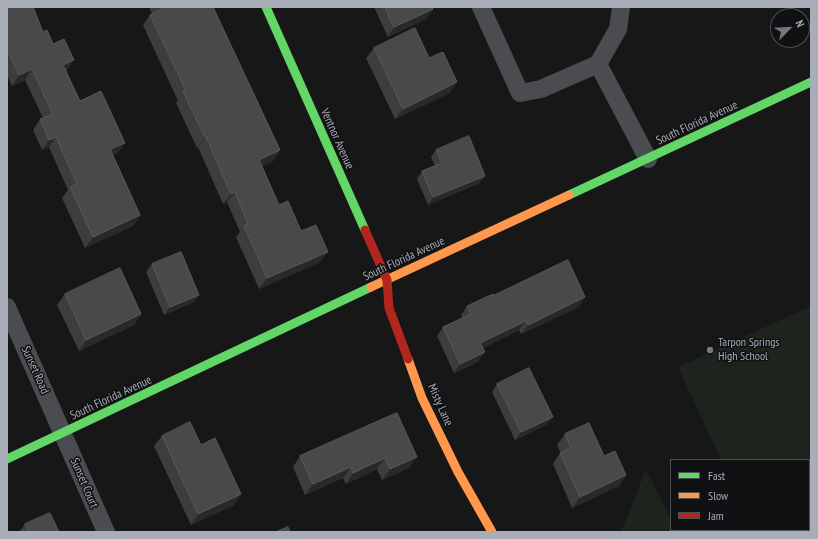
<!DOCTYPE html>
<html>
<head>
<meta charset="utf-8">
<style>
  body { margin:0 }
  #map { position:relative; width:818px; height:539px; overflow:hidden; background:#171717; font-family:"PT Sans Narrow",sans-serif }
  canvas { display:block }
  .frame { position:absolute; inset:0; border:8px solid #a8adb8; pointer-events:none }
  .legend { position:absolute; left:670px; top:459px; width:140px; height:72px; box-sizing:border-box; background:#111113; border:1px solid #4d4f55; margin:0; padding:5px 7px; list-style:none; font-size:12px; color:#a8adb8 }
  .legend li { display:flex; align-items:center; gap:8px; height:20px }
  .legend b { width:20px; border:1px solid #4d4f55 }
  .north { position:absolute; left:770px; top:8px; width:40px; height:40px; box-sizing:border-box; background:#111113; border:1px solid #4d4f55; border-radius:50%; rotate:66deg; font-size:11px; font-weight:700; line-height:16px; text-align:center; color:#a8adb8 }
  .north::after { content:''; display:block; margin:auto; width:14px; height:18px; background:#757880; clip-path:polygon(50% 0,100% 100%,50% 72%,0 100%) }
</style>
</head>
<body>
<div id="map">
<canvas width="818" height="539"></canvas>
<div class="frame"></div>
<ul class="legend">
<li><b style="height:5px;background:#63d668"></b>Fast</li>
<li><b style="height:5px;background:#ff974d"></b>Slow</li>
<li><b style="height:5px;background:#b3261e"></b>Jam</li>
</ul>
<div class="north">N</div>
</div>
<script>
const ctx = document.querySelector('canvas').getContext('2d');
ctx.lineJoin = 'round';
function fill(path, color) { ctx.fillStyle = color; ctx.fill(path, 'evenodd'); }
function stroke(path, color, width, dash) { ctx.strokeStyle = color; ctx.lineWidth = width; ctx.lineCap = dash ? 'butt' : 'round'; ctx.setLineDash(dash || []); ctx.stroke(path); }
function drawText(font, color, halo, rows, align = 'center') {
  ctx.font = font + ' "PT Sans Narrow",sans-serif'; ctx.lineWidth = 3; ctx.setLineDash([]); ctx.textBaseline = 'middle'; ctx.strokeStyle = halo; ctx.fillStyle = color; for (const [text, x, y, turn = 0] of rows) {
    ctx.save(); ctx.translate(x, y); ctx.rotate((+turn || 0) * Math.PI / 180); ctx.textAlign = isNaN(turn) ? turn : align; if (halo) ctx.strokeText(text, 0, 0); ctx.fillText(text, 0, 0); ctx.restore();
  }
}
fill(new Path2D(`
  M811 306V532H754L753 530H809V460H721L678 367Z
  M646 469 671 520V530H676L677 532H621Z`), '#1d241e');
stroke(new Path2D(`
  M481 7 520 93 541 89 598 64 648 159
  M598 64 618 29 621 7
  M7 307 106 532`), '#4b4c50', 18);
stroke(new Path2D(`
  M266 7 365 230
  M569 195 811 82
  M7 459 371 287`), '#63d668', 9);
stroke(new Path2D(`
  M371 287 569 195
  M408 359 422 398 458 472 492 532`), '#ff974d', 9);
stroke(new Path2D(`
  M365 230 387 280 389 308 408 359`), '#b3261e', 9);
fill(new Path2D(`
  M7 7 43 32 53 44 67 70 66 71 80 101 118 153 113 155 140 215 133 226 85 248 62 198 68 190 49 147 42 150 33 130 40 119 43 118 25 80 12 86 7 75Z
  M149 7H213L280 150 273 161 262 166 279 205 301 231 320 262 259 289 236 237 240 232 227 202 223 204 198 147 197 148 176 103 178 101 143 25 150 15 152 14Z
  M374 7H432L433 9 426 19 388 37Z
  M374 48 429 58 450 93 395 119 366 58Z
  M436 150 480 183 428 205 417 179 422 171 435 166 431 157Z
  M152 264 199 295 194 302 164 315 146 272Z
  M65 294 141 314 134 325 79 351 57 305Z
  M494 295 579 307 521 334 519 330 483 348 478 362 454 373 437 336 443 327 462 318 461 315 467 306Z
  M497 384 547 424 515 440 492 392Z
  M397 413 409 468 382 480 377 469 346 484 343 478 305 495 293 467 300 456Z
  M565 434 604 456 626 475 619 486 572 508 553 464 560 453H561L557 445Z
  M162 436 201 445 241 494 234 505 191 525 154 446Z
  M25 524 59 532H19Z`), '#3d3d3f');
fill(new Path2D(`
  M433 9 426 19 388 37 394 27Z
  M74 60 67 70 56 75 63 65Z
  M32 69 25 80 12 86 19 75Z
  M457 82 450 93 395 119 403 109Z
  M56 137 49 147 42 150 49 140Z
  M205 137H206L198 147 197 148Z
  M125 143 118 153 103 160 110 149Z
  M280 150 273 161 252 171 259 160Z
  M485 176 480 183 428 205 433 197Z
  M235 192 227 202 223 204 231 194Z
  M140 215 133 226 85 248 93 237Z
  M328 252 320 262 259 289 267 278Z
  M199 295 194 302 164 315 170 307Z
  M585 297 579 307 521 334 528 325Z
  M141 314 134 325 79 351 86 340Z
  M526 321 519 330 474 352 480 343Z
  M485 352 478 362 454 373 460 364Z
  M553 417 547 424 515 440 521 432Z
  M417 457 409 468 382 480 390 469Z
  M385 458 377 469 346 484 353 473Z
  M351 467 343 478 305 495 313 484Z
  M626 475 619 486 572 508 580 497Z
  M241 494 234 505 191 525 198 514Z`), '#29292a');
const building = new Path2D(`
  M7 7H33L43 32 47 30 53 44 64 39 74 60 63 65 80 101 101 91 125 143 110 149 140 215 93 237 70 187 77 184 56 137 49 140 40 119 53 114 32 69 19 75 7 50Z
  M161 7H213L280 150 259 160 279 205 288 201 301 231 316 225 328 252 267 278 244 226 248 224 235 192 231 194 206 137H205L183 92 186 91 150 15 162 9Z
  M385 7H432L433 9 394 27Z
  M415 28 429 58 443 52 457 82 403 109 374 48Z
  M469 136 485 176 433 197 422 171 442 163 436 150Z
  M181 252 199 295 170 307 152 264Z
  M568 260 585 297 528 325 526 321 480 343 485 352 460 364 443 327 471 314 467 306 493 294 494 295Z
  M120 268 141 314 86 340 65 294Z
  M529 368 553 417 521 432 497 384Z
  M397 413 417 457 390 469 385 458 353 473 351 467 313 484 300 456Z
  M190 422 201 445 215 438 241 494 198 514 162 436Z
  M589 423 604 456 615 451 626 475 580 497 560 453 571 448 565 434Z
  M50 513 59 532H29L25 524Z
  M288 527 290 532H276Z`);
fill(building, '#49494c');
stroke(building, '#58595d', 1);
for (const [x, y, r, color] of [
  [710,350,4,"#757880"]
]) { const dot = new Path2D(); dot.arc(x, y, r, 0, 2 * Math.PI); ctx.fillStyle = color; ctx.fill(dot); stroke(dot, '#111113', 1.5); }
drawText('12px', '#a8adb8', '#111113', [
  ["South Florida Avenue",697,123,-25],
  ["Ventnor Avenue",337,139,66],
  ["South Florida Avenue",404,259,-25],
  ["Sunset Road",35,370,66],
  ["South Florida Avenue",111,398,-25],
  ["Misty Lane",440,405,66],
  ["Sunset Court",84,483,67]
]);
drawText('12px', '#a8adb8', '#111113', [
  ["Tarpon Springs",718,343],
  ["High School",718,357]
], 'left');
</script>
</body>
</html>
